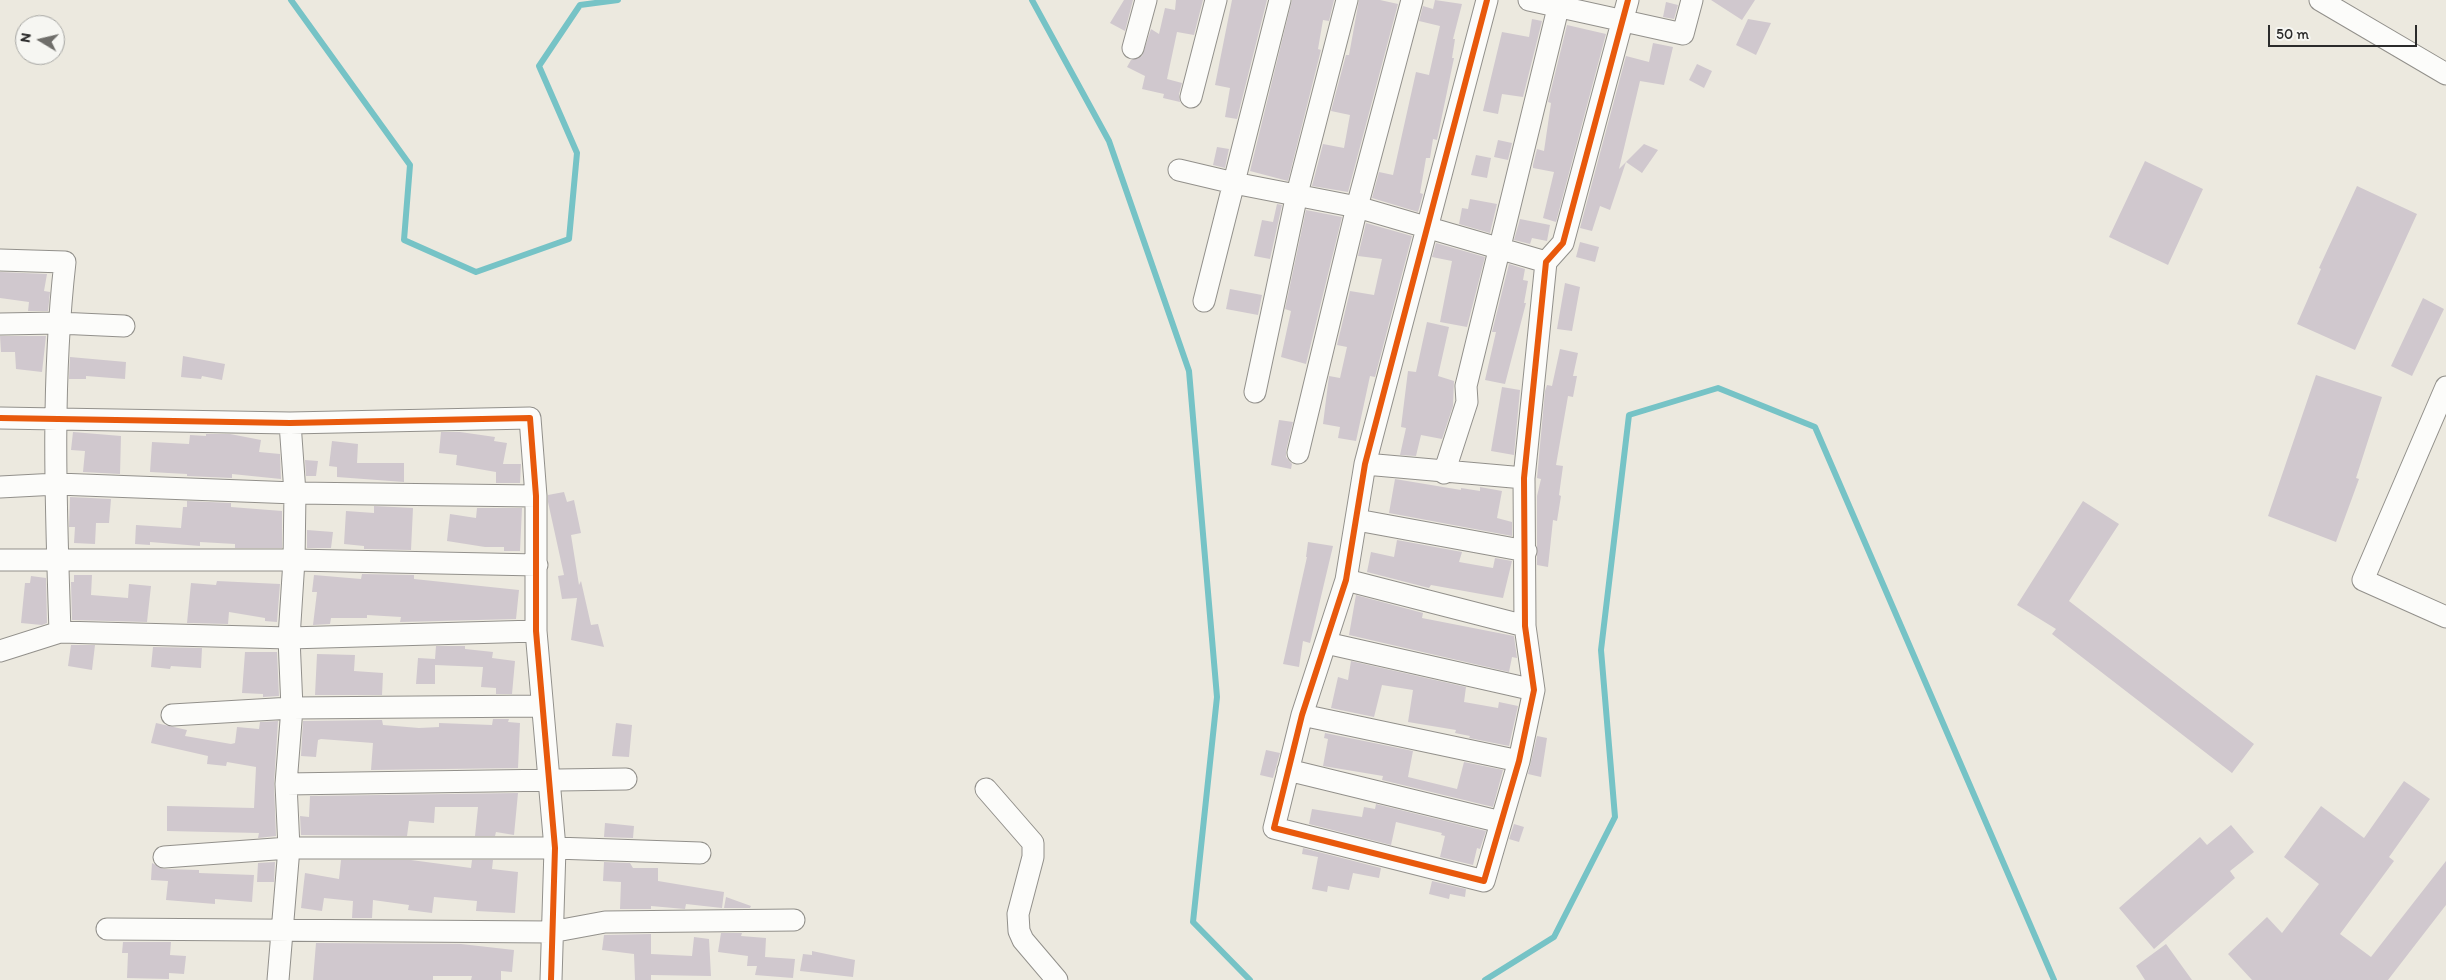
<!DOCTYPE html>
<html>
<head>
<meta charset="utf-8">
<style>
  body { margin:0 }
  #map { position:relative; width:2446px; height:980px; overflow:hidden; background:#ece9df; font-family:Itim,sans-serif }
  canvas { display:block }
  .north { position:absolute; left:15px; top:15px; width:50px; height:50px; box-sizing:border-box; background:#f6f6f2; border:1px solid #a5a5a2; border-radius:50%; rotate:279deg; font-size:14px; font-weight:700; line-height:20px; text-align:center; color:#2b2b2b }
  .north::after { content:''; display:block; margin:auto; width:18px; height:22px; background:#6f6e6a; clip-path:polygon(50% 0,100% 100%,50% 72%,0 100%) }
  .scale { position:absolute; left:2268px; top:25px; width:149px; height:22px; box-sizing:border-box; border:2px solid #2b2b2b; border-top:0; padding-left:6px; font-size:15px; line-height:18px; white-space:nowrap; color:#2b2b2b; -webkit-text-stroke:4px #f6f6f2; paint-order:stroke }
</style>
</head>
<body>
<div id="map">
<canvas width="2446" height="980"></canvas>
<div class="north">N</div>
<div class="scale">50 m</div>
</div>
<script>
const ctx = document.querySelector('canvas').getContext('2d');
ctx.lineJoin = 'round';
function stroke(path, color, width, dash) { ctx.strokeStyle = color; ctx.lineWidth = width; ctx.lineCap = dash ? 'butt' : 'round'; ctx.setLineDash(dash || []); ctx.stroke(path); }
function fill(path, color) { ctx.fillStyle = color; ctx.fill(path, 'evenodd'); }
stroke(new Path2D(`
  M291 0 410 165 404 240 476 272 569 239 577 153 539 66 580 5 618 0
  M1032 0 1109 141 1189 371 1217 697 1193 922 1250 980
  M1485 980 1554 937 1615 817 1601 650 1629 415 1718 388 1815 427 2054 980`), '#76c3c6', 6);
fill(new Path2D(`
  M1124 0H1133L1125 31 1110 23Z
  M1176 0H1203L1194 35 1177 32 1167 79 1182 83 1179 94 1180 102 1163 98 1164 94 1142 89 1145 76 1127 67 1131 60 1142 56 1151 29 1159 34 1165 8 1175 10Z
  M1232 0H1267L1237 119 1225 117 1230 88 1215 85Z
  M1292 0H1334L1329 21 1323 20 1318 49 1321 50 1288 181 1250 171Z
  M1359 0H1380L1398 4 1348 192 1312 186 1323 144 1344 148 1350 115 1331 111 1346 55H1349Z
  M1435 0 1462 4 1453 39H1455L1452 58H1454L1437 140 1433 139 1430 158H1426L1420 193 1423 194 1418 212 1372 198 1379 172 1393 175 1416 72 1429 75 1440 26 1419 21 1423 6 1433 9Z
  M1711 0H1755L1742 20Z
  M1666 2 1678 5 1674 19 1663 17Z
  M1532 19 1542 21 1523 97 1502 94 1498 114 1483 111 1502 32 1529 37Z
  M1748 19 1771 23 1756 55 1736 45Z
  M1567 25 1606 34 1556 222 1543 218 1554 172 1533 168V165L1537 149 1544 151 1551 103 1548 102Z
  M1653 43 1673 47 1664 85 1640 81 1619 169 1626 162 1610 210 1600 206 1592 231 1580 228 1626 56 1649 62Z
  M1697 64 1712 71 1704 88 1689 80Z
  M1498 140 1512 143 1508 160 1494 157Z
  M1644 144 1658 150 1642 173 1626 162Z
  M1217 147 1229 149 1225 168 1213 165Z
  M1476 155 1491 158 1487 178 1471 175Z
  M2145 161 2203 189 2168 265 2109 237Z
  M2357 186 2417 214 2355 350 2297 324 2321 269 2319 268Z
  M1470 199 1497 204 1490 233 1459 224 1462 208 1468 209Z
  M1277 204 1282 205 1270 259 1254 256 1262 220 1273 222Z
  M1306 210 1342 217 1306 364 1281 357 1291 311 1285 309Z
  M1520 219 1550 225 1547 241 1532 238 1530 244 1514 240Z
  M1366 223 1412 236 1375 377 1370 376 1356 441 1338 438 1340 427 1323 424 1329 376 1340 378 1347 347 1337 345 1350 291 1374 295 1382 259 1358 256Z
  M1580 242 1599 247 1595 262 1576 257Z
  M1436 243 1485 257 1467 327 1440 322 1452 261 1432 257Z
  M1509 264 1525 269 1523 280 1528 281 1524 303H1526L1505 384 1485 380 1496 332H1492Z
  M0 272 47 274 44 291 50 292 48 311H28L29 302 0 298Z
  M1565 283 1580 287 1572 331 1557 329Z
  M1230 289 1262 295 1258 315 1226 309Z
  M2423 298 2444 309 2412 376 2391 366Z
  M1427 322 1449 327 1438 376 1454 381 1453 406 1442 439 1421 435 1416 456 1400 455 1406 428 1401 427 1408 371 1416 372Z
  M0 336H46L42 372 16 369 15 352H1Z
  M1560 349 1578 353 1573 376H1577L1573 397 1568 396 1556 465 1563 466 1559 495 1561 496 1557 521 1553 520 1548 567 1537 565V496L1541 479 1537 478 1545 391 1547 385 1552 386Z
  M183 356 225 364 222 380 202 376 201 379 181 377Z
  M70 357 126 362 125 379 86 376V379H69Z
  M2316 375 2382 397 2356 478 2359 479 2336 542 2268 516Z
  M1502 387 1520 390 1514 455 1491 451Z
  M1279 420 1293 422 1286 451V457L1292 464 1291 469 1271 465Z
  M73 432 121 436 120 474 83 472 85 451 71 450Z
  M441 432H460L495 437 494 441 507 443 503 464H521L520 483H496V472L456 465 457 455 439 453Z
  M206 434H230L261 440 259 452 280 454 281 479 232 474V478L187 476V474L150 472 152 442 189 444 190 435 206 436Z
  M332 441 358 444 357 463H404V482L337 477V467L329 466Z
  M305 460 318 461 316 476H306Z
  M1395 479 1461 490V488L1480 491V487L1502 491 1497 518 1512 522V536L1389 513Z
  M564 492 567 502 574 500 581 533 571 535 579 585 581 581 591 625 598 624 604 647 571 640 577 598 562 599 558 576 564 575 548 502V495Z
  M70 497 111 499 109 523H96L95 544 74 543 75 527H69Z
  M187 501 231 503V507L282 511V548H235V544L200 542V546L150 542V545L135 544 136 525 181 528 183 507H187Z
  M2083 501 2119 524 2069 601 2254 744 2232 773 2052 634 2056 629 2017 605Z
  M374 506 413 508 411 550 364 549V546L344 544 346 511 374 513Z
  M477 508H522L520 551H504V547H485L447 541 450 514 476 518Z
  M307 530 333 532 331 548H307Z
  M1397 540 1462 552 1459 562 1493 568 1495 558 1512 561 1503 598 1431 585 1429 588 1367 572 1371 552 1394 557Z
  M1308 542 1333 546 1310 643 1303 641 1299 667 1283 664 1307 557H1306Z
  M362 574 414 575V579L519 590 516 619 400 622 401 617 367 615V618H331L330 624 313 625 317 592H312L314 575 361 579Z
  M74 575H92L91 595 128 598 129 584 151 586 147 622 72 620 71 582H74Z
  M31 576 46 578 47 623 42 625 21 623 25 583H30Z
  M217 581 280 584 277 622 265 621V618L229 612 228 624 187 623 191 583 216 585Z
  M1356 595 1423 613 1422 618 1514 636 1517 658 1512 657 1509 672 1349 635Z
  M71 645H95L92 670 68 666Z
  M436 646H465V649L493 652 492 658 515 661 512 694H496V688L481 687 483 667 435 665V684H416L418 658 435 659Z
  M153 647 202 648 201 668 171 666 170 669 151 667Z
  M245 652H277L279 696 263 697V694L242 693Z
  M317 654 355 655 354 671 383 673 382 695H315Z
  M1351 661 1466 687 1464 702 1498 708 1499 702 1518 706 1509 746 1469 738 1470 736 1455 733 1456 730 1408 722 1413 690 1382 685 1374 717 1331 708 1338 677 1348 680Z
  M493 719H509L508 722 520 723 518 768 371 770 373 743 321 739 318 740 316 757 301 756 303 721 382 720 383 725 419 728 439 727V723L492 725Z
  M278 721 274 784 276 836 258 838 259 833 167 831V806L254 808 256 767 227 762 226 766 207 764 208 756 151 743 156 723 187 730 185 736 231 744 235 743 237 727 259 729 260 722Z
  M616 723 632 725 629 757 612 756Z
  M1325 733 1413 751 1408 777 1457 789 1464 762 1503 770 1493 807 1382 780 1383 776 1323 766 1328 739 1324 738Z
  M1537 736 1547 738 1541 777 1528 774Z
  M1266 750 1280 753 1273 778 1260 775Z
  M2404 781 2430 799 2389 857 2394 861 2340 934 2371 957 2446 861V905L2388 980H2252L2228 954 2267 917 2282 933 2319 884 2284 857 2321 806 2364 838Z
  M518 793 514 835 496 832 495 836H475L478 807H435L434 823 409 821 407 836 301 835 300 816 309 817 310 796Z
  M1376 804 1486 831 1480 849 1477 848 1473 865 1440 857 1445 836 1441 835 1442 833 1396 822 1391 845 1309 824 1312 809 1362 817 1364 807 1375 809Z
  M605 823 634 826 633 838 604 837Z
  M1514 824 1524 827 1519 842 1509 839Z
  M2231 825 2254 852 2230 871 2235 878 2154 949 2119 908 2200 837 2207 845Z
  M1303 848 1381 868 1379 878 1353 873 1349 890 1328 886 1327 892 1312 889 1318 857 1302 854Z
  M341 860H411L471 868 472 860H493L492 869 518 872 515 913 476 911 477 901 434 897 432 913 408 910 409 905 373 900 372 918H352L353 901 324 898 322 911 301 908 305 873 339 879Z
  M275 862 274 882H257L258 863Z
  M604 862 630 863 633 868H658V881L724 892 722 908 686 904 685 909 651 906V909H620L621 882 603 881Z
  M152 863 164 869 199 870V873L254 875 252 902 215 899V904L166 900 168 881 151 880Z
  M1432 881 1466 889 1465 897 1450 894 1449 899 1429 894Z
  M726 897 751 906 750 908H724Z
  M721 933H742L741 936 766 938 765 957 795 959 793 978 755 975 757 966H747L748 956 718 952Z
  M651 934V954L692 956 694 937 709 939 711 976 651 975V980H635L634 954 602 950 604 935Z
  M123 942H171L170 955 186 956 184 974 169 973V979L127 978 128 953H122Z
  M316 943 461 944 514 950 512 972 501 971V980H471L472 976H433V980H313Z
  M2166 944 2192 980H2145L2136 966Z
  M812 951 855 960 853 977 800 971 803 954 812 955Z`), '#d0c8ce');
const minor = new Path2D(`
  M1487 0 1365 464 1346 580 1302 715 1274 828 1484 881 1519 761 1534 690 1525 626 1524 478 1546 262 1563 243 1628 0
  M1529 0 1683 34 1692 0
  M2320 0 2446 74
  M1133 48 1146 0
  M1191 97 1216 0
  M1179 170 1234 183 1357 207 1546 262
  M0 260 65 262C51 385 56 509 60 632
  M1204 301 1280 0
  M0 324 58 323 124 326
  M2446 387 2363 580 2446 617
  M1255 392 1297 194 1347 0
  M0 418 290 423 530 418 536 496V631L555 848 551 980
  M1298 453 1357 207 1412 0
  M1365 464 1524 478
  M1444 473 1467 402 1466 386 1560 0
  M0 487 57 484 295 493 536 496
  M1357 520 1526 551
  M0 560H294L537 565
  M1346 580 1525 626
  M1326 643 1534 690
  M0 651 60 632 289 638 536 631
  M172 715 292 708 542 706
  M1302 715 1519 761
  M1288 770 1501 822
  M286 784 626 779
  M986 789 1033 843V857L1018 914 1019 931 1023 940 1057 980
  M164 857 289 848H555L700 853
  M107 929 551 932 605 922 794 920
  M278 980 289 848 286 784 292 708 289 638 294 560 295 493 290 423`);
stroke(minor, '#92908b', 23);
stroke(minor, '#fcfcfa', 21);
stroke(new Path2D(`
  M1487 0 1365 464 1346 580 1302 715 1274 828 1484 881 1519 761 1534 690 1525 626 1524 478 1546 262 1563 243 1628 0
  M0 418 290 423 530 418 536 496V631L555 848 551 980`), '#e8590c', 6);
</script>
</body>
</html>
